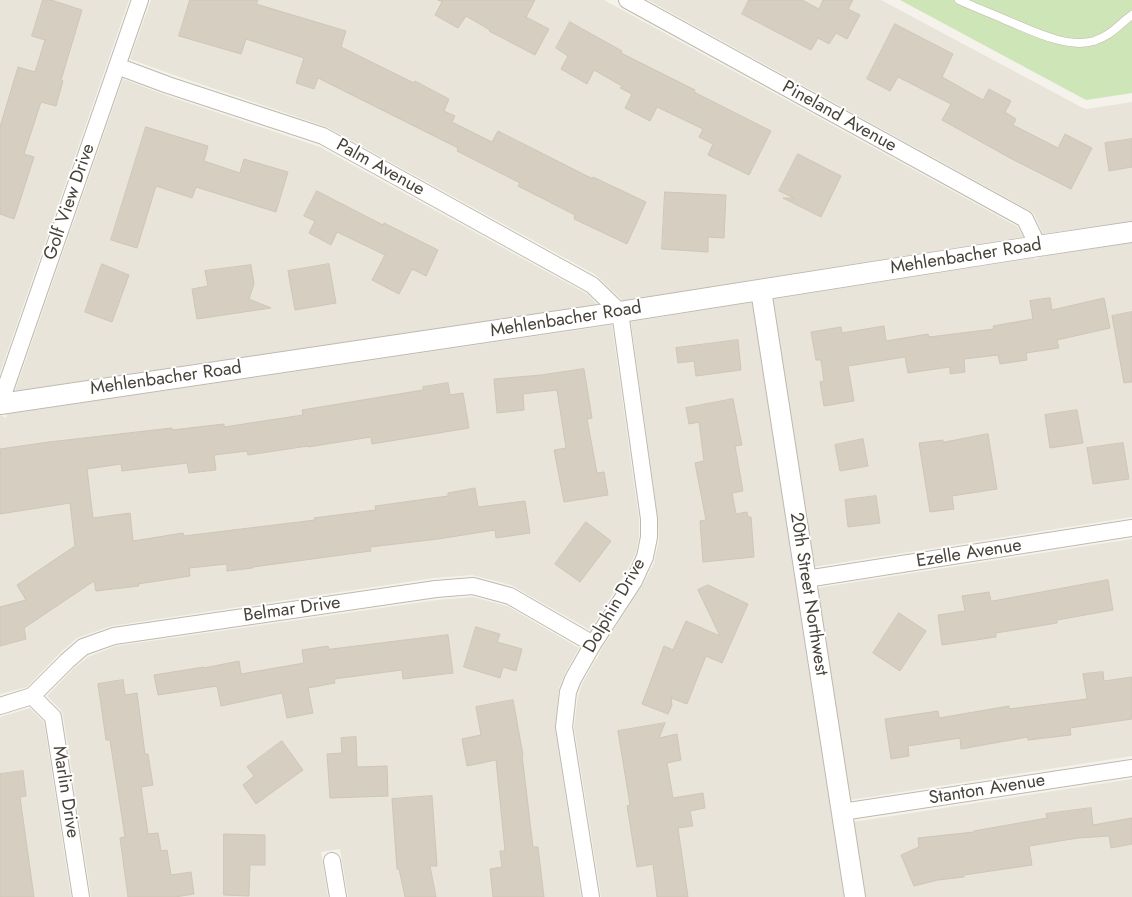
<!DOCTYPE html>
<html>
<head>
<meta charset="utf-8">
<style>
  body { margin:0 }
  canvas { display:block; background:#f4f2eb }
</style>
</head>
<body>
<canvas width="1132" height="897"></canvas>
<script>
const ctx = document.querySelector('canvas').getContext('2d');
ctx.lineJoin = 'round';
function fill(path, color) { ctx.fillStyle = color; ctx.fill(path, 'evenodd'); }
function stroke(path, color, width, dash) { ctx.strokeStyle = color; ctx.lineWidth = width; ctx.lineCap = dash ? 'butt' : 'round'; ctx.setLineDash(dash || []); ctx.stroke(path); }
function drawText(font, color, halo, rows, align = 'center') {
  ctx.font = font + ' Jost,sans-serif'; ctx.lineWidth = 4; ctx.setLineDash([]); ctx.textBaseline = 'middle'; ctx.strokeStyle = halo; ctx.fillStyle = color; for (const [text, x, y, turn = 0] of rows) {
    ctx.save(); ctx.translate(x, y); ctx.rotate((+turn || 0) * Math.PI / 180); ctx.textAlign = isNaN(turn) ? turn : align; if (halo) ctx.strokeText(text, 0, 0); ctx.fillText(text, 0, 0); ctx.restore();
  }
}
fill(new Path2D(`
  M0 0H129L0 373Z
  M151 0H604L1018 227 1023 237 623 301 596 275 327 127 171 74 130 59Z
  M648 0H881L1083 108 1087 109 1132 102V221L1043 234 1034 214 1029 210Z
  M123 79 165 95 320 147 587 294 598 305 15 391Z
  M1132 243V517L813 567 773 299 1033 258 1035 260 1041 256Z
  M753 302 845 897H601L574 727 578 696 582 684 596 659H597L601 650 642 586 654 563 659 540 658 518 631 322Z
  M612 325 639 520V536L636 553 625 574 590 630 511 585 472 575 434 578 111 626 77 638 60 653 27 687 0 694V415L6 418 7 414Z
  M1132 539V756L850 800 817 588Z
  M473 597 507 606 579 648 565 673 559 688 555 728 581 897H348L340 849 321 852 328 897H91L63 715 60 709 47 696 73 669 88 657 116 646 437 600Z
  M30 708 44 722 71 897H0V717Z
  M1132 779V897H865L853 822Z`), '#e8e4d9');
fill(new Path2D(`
  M900 0H1132V93L1086 100Z`), '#cee5b7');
const building = new Path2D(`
  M43 0H51L82 10 61 80 63 81 56 106 41 102 24 154 34 157 14 219 0 214V127L18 67 35 72 45 40 32 36Z
  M190 0H258L256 4 346 31 341 47 414 83 415 81 449 99 444 111 455 116 452 122 492 142 498 131 593 179V177L646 202 627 244 574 219 575 215 518 186 520 183 457 151 458 148 318 78 314 89 296 83 304 58 246 39 241 54 179 36Z
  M438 0H535L526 17 549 29 535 55 489 31 490 30 466 16 458 28 435 15 442 2Z
  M749 0H802L819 9 823 0H853L848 9 860 15 847 39 836 33 829 44 818 38 811 50 742 14Z
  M570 22 622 51 621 53 695 90 694 92 771 131 749 175 708 155 713 144 699 137 703 129 657 107 650 121 625 108 632 94 620 88 622 86 594 70 587 84 561 69 568 56 556 48Z
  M895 24 953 54 942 77 983 100 989 89 1011 101 1005 112 1016 119 1013 125 1058 148 1065 134 1092 148 1071 189 1010 158 942 120 951 104 898 77 890 91 867 79Z
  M146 127 208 146 204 161 240 173 244 159 288 172 276 212 196 187 192 198 156 186 137 248 111 240Z
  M1132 139V167L1109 171 1105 143Z
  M798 154 841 176 821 217 783 198H794L779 191Z
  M317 191 383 225 384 223 438 250 426 276 412 269 399 294 372 280 385 255 337 232 331 245 309 233 315 221 304 216Z
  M665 192 726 195 724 238 708 237V252L662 249Z
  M102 264 129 275 112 322 85 312Z
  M329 264 336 303 295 310 288 271Z
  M251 265 254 284 249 299 271 308 197 319 192 289 208 286 205 271Z
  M1050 298 1052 310 1104 298 1110 328 1057 340 1059 348 1026 353 1027 360 1000 364 998 355 964 359 965 372 950 374V367L908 373 905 357 848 366 854 401 824 406 820 382 824 381 821 360H816L811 332 841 327 842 333 884 326 886 341 928 334 929 337 994 329 993 326 1033 319 1030 301Z
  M1132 312V382L1124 383 1112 316Z
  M738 340 741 370 696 376 694 361 678 363 676 348Z
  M584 369 592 418 587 419 597 473 604 472 608 495 564 502 554 450 566 448 557 390 523 394 524 410 497 413 494 379 541 375Z
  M448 383 450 395 463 393 469 428 372 444 371 437 308 447V446L248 455 247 451 214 455 216 470 189 473 187 463 122 471 121 464 87 469 93 518 130 513 133 541 183 533 184 536 315 520 314 518 376 510 375 506 448 496V493L475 488 478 507 525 501 530 533 496 538 495 530 438 539 370 547 371 551 253 567V568L227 571V564L189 568 190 576 138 584 139 586 96 591 94 581 24 628 26 639 0 646V607L26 600 17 585 75 546 70 503 0 514V449L49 442 172 428V430L224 424V427L303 415 302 410 423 390V387Z
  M733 399 742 445 735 446 743 491 732 493 736 514 747 512 748 517H751L754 557 703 562 700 521 706 520 695 463 704 461 699 422 689 424 686 408Z
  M1077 410 1083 443 1050 448 1045 415Z
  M988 434 997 489 952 496 954 509 930 512 919 443 943 440V442Z
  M863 439 868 466 840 471 835 445Z
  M1123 443 1129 479 1093 484 1087 448Z
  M876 496 880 523 848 527 845 500Z
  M586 522 611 541 580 582 555 564Z
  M1108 580 1113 610 1057 620V623L996 633V637L942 645 938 615 965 611 962 596 989 592 991 601Z
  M708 585 748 604 722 663 706 656 687 704 671 698 672 705 668 714 642 704 664 646 673 650 686 621 720 636 698 590Z
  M899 613 926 631 900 671 873 653Z
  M476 627 500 634 497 642 522 649 516 671 503 667 500 678 464 667Z
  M448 635 453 673 403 679 402 670 334 679 335 683 308 688 313 713 287 718 282 693 221 706 217 686 158 695 154 675 204 667V668L239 661 241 674 304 663 302 650 328 646 329 649Z
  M1103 672 1104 681 1132 677V719L1070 728 1071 735 1028 740V737L961 749 960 738 908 746 909 756 891 759 885 719 938 711 939 718 1009 706V709L1087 699 1083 674Z
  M123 680 125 695 137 693 145 754H148L153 785 141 787 148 834 158 833 161 851 167 850 171 875 191 872 194 894 175 897H128L120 838 125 837 110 740H106L98 684Z
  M513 700 523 755H522L533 847H538L544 897H493L490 869 502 867 500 851H505L496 760 467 766 462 739 481 735 476 707Z
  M665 723 659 738 677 734 681 760 667 763 673 798 703 793 705 808 690 811 693 826 678 828 688 897H657L653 864 637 867 627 806 630 805 618 731Z
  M356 737 357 767 387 766 388 796 330 798 327 754 342 753 341 738Z
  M282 741 303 770 256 804 243 785 254 776 247 767Z
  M23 771 26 796 20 797 34 897H0V774Z
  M432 796 437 866H430L436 897H405L399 869H397L392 799Z
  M1091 808 1093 825 1132 818V844L1111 848 1109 836 1078 838 1029 846 1032 865 964 875V877L938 880 914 886 901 855 919 847 918 838 974 832V831L1047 818 1046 814Z
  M224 834 265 835V865H250L249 896 224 895Z`);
fill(building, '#d5cec1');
stroke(building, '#d0c6b4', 1);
const service = new Path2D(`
  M959 0C974 7 990 13 1006 20 1031 30 1066 49 1094 41 1112 35 1118 25 1132 15`);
const minor = new Path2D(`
  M627 0 1025 219 1038 246
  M117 66 168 85 323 136 592 285 620 312 649 519V537L645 557 634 581 593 644 573 679 568 692 564 727 591 897
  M0 404 140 0
  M806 579 1132 528
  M32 696 53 717 81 897
  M0 706 32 696 67 661 83 647 114 636 436 589 473 586 510 596 593 644
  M842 812 1132 768
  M332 861 338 897`);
const tertiary = new Path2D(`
  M761 290 855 897
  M0 404 620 312 1038 246 1132 232`);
stroke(service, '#bfbaae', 9);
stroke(minor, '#bfbaae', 18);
stroke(tertiary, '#bfbaae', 22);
stroke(service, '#fff', 8);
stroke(minor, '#fff', 16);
stroke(tertiary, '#fff', 20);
drawText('18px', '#484339', '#fff', [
  ["Pineland Avenue",839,117,29],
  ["Palm Avenue",380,168,29],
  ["Golf View Drive",70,202,-71],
  ["Mehlenbacher Road",966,257,-9],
  ["Mehlenbacher Road",566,320,-9],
  ["Mehlenbacher Road",166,379,-8],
  ["Ezelle Avenue",969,554,-9],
  ["20th Street Northwest",808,594,81],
  ["Dolphin Drive",615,606,-60],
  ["Belmar Drive",292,610,-8],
  ["Stanton Avenue",987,790,-9],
  ["Marlin Drive",65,792,81]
]);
</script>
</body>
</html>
